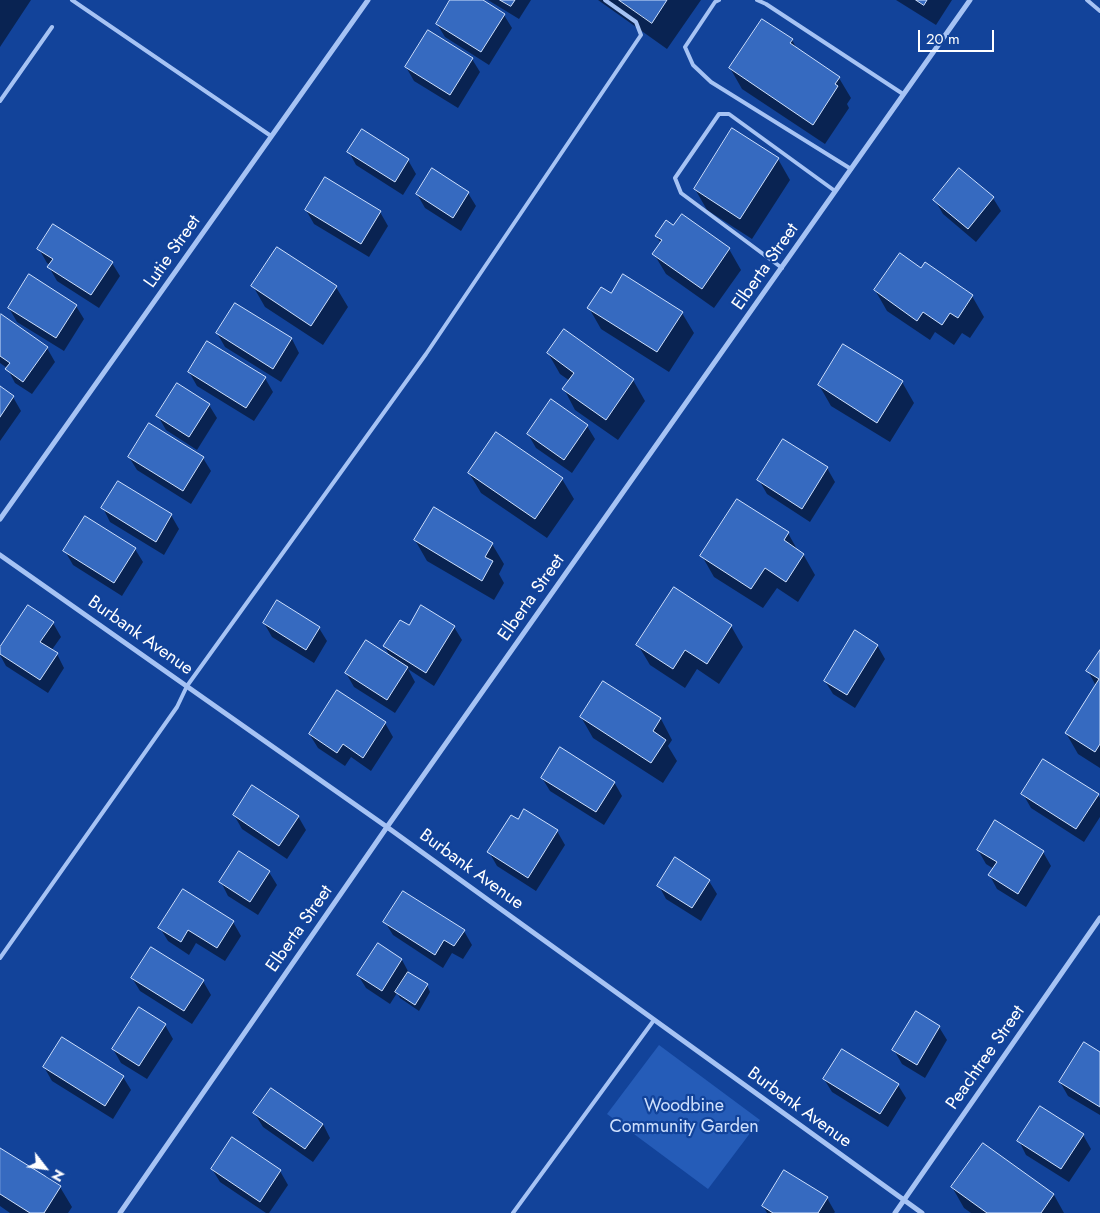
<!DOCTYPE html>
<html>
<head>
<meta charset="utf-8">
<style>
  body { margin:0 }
  #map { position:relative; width:1100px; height:1213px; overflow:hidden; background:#12439a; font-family:Jost,sans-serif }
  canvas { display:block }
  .north { position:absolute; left:20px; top:1143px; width:50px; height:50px; -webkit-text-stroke:4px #12439a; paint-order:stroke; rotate:120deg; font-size:14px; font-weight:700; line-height:20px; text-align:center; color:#fff }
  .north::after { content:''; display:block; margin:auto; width:18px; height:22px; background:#fff; clip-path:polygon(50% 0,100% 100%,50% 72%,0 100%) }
  .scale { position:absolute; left:918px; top:30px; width:76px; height:22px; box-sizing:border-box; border:2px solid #fff; border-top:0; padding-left:6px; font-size:15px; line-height:18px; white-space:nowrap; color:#fff; -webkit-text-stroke:4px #12439a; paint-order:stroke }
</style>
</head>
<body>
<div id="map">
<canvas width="1100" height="1213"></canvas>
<div class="north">N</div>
<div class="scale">20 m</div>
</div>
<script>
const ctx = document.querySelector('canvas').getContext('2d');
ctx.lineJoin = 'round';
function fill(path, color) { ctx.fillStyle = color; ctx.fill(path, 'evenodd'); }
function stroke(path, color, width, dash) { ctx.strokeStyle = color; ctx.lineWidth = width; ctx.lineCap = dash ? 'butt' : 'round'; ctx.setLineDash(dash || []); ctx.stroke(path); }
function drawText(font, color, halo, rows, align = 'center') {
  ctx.font = font + ' Jost,sans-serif'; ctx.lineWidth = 4.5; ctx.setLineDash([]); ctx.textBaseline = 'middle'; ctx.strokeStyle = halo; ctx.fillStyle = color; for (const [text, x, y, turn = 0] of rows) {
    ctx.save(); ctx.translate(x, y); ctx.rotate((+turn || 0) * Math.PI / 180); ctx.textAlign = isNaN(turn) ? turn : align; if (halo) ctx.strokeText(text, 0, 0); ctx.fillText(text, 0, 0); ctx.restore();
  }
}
fill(new Path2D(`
  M659 1045 760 1120 708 1189 607 1114Z`), '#255cb8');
fill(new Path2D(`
  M0 0H31L0 47Z
  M452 0H480L504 15 512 28 489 65 445 37 437 24Z
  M488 0H531L519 19Z
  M598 0H701L667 49Z
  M896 0H952L936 25Z
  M792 40 797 49 839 78 851 98 847 104 849 108 825 144 742 89 730 68Z
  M472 59 480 72 458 108 414 81 406 67Z
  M732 130 778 159 790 180 752 239 707 210 695 189Z
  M349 152 408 160 416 174 403 195 356 165Z
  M468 193 476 206 461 231 425 208 417 194Z
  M993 198 1001 211 976 242 943 214 935 200Z
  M306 210 380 212 388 226 369 257 314 224Z
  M656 236 729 249 741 270 714 308 666 274 654 254 661 243Z
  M39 249 112 263 120 276 99 308 57 281 49 267 50 265 47 263Z
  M925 264 972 296 984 317 970 338 962 333 954 345 935 332 930 340 887 311 875 290 921 269Z
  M253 286 336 287 348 307 323 345 265 307Z
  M611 295 682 313 694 333 669 372 601 329 589 308Z
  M235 304 292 339 299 353 281 382 225 347 217 333Z
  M76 306 84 319 64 351 17 322 9 308Z
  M0 317 47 348 55 362 32 394 15 383 7 368 0 363Z
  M844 346 902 382 914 403 890 442 831 406 819 385Z
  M548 353 633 380 645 401 618 440 575 410 564 389 570 381 560 374Z
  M189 372 265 378 273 392 254 421 197 386Z
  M0 388 13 397 21 411 0 441Z
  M209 405 217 418 197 450 166 430 158 416Z
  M587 426 595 439 572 473 536 448 528 434Z
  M784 440 827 468 835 482 810 522 767 494 759 480Z
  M129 457 203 458 211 471 191 504 137 470Z
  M469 473 562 479 574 499 547 538 481 493Z
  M103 508 171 515 179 529 164 555 110 522Z
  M788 533 798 551 803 554 815 575 798 602 777 588 763 608 714 577 702 556Z
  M415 540 492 544 504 564 499 574 504 583 494 600 427 561Z
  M135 549 143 562 122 596 73 565 65 551Z
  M674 589 731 626 743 647 719 684 697 669 685 688 650 665 638 645Z
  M53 623 61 637 51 651 57 654 64 668 48 693 6 666 0 655V649Z
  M264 623 319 628 327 641 314 663 272 637Z
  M409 627H454L462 640 434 686 408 669 415 682 395 713 354 687 346 673 391 658 384 646Z
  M877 645 885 659 855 708 833 694 825 681Z
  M1100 653V768L1078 754 1066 733 1096 686 1088 671Z
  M604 682 661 719 672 740 668 746 677 761 663 783 593 738 581 717Z
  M338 692 385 723 393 737 371 771 351 757 345 766 318 748 310 735Z
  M542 778 614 782 622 796 604 825 550 791Z
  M1023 794 1098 795 1100 798V817L1084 842 1031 808Z
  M525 811 557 831 565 845 536 891 497 866 489 852 518 821Z
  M234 815 298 816 306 830 287 859 242 829Z
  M978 850 1043 852 1051 866 1026 907 997 889 990 876 994 869 986 864Z
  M269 872 277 885 258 915 228 896 221 882Z
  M709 881 717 894 701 921 666 899 659 886Z
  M233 922 241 936 225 961 196 943 189 955 168 941 160 928Z
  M385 922 464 931 472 945 463 959 452 953 443 968 393 935Z
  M402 960 409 973 427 985 430 992 419 1011 400 998 397 993 390 1004 366 988 358 975Z
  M132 978 203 981 211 995 192 1024 140 991Z
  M165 1025 173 1039 147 1079 121 1063 113 1049Z
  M939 1027 947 1040 925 1078 902 1064 894 1050Z
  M1100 1054V1115L1068 1096 1060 1082Z
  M44 1067 123 1077 131 1090 113 1119 52 1081Z
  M824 1079 898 1085 906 1098 888 1127 832 1092Z
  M255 1114 323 1124 330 1138 313 1162 263 1127Z
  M1083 1135 1091 1149 1069 1182 1026 1155 1019 1141Z
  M233 1138 280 1171 288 1185 269 1213H266L220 1182 212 1169Z
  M983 1144 1054 1195 1064 1213H971L964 1208 952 1187Z
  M0 1149 60 1187 72 1207 68 1213H10L0 1206Z
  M827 1198 835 1212 834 1213H767L763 1206Z`), '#0007');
const building = new Path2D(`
  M450 0H483L505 14 481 52 436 24Z
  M500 0H515L511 6Z
  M619 0H667L652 23Z
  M916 0H927L924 5Z
  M762 19 793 39 790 43 840 77 835 84 838 86 813 125 729 68Z
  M428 30 473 58 450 95 405 67Z
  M732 128 779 158 740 219 694 189Z
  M362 129 409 159 395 182 347 152Z
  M432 168 469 192 453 218 416 194Z
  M959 168 994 197 968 229 933 200Z
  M325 177 381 211 361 244 305 210Z
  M682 214 730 248 702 289 652 254 662 240 655 236 666 220 673 225Z
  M53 224 113 262 91 295 47 267 53 259 37 249Z
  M277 247 337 286 311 326 251 286Z
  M900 253 921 268 925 262 973 295 958 318 950 313 942 325 923 312 917 321 874 290Z
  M29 274 77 305 56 338 8 308Z
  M623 274 683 312 657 352 587 308 601 287 611 293Z
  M235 303 292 338 273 369 216 333Z
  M1 314 48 347 23 382 5 369 10 363 0 356V315Z
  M564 329 634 379 606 420 562 389 574 373 547 353Z
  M207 341 266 377 246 408 188 372Z
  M843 344 903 381 877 423 818 385Z
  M177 383 210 404 189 437 156 416Z
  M0 386 14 396 0 417Z
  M551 399 588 425 564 460 527 434Z
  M149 423 204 457 183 491 128 457Z
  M496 432 563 478 535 519 468 473Z
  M783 439 828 467 802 509 757 480Z
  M118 481 172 514 156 542 101 508Z
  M737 499 789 532 784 540 804 554 786 582 765 568 751 589 700 556Z
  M434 507 493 543 485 557 493 561 482 581 414 540Z
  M85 516 136 548 114 583 63 551Z
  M674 587 732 625 707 664 685 650 673 669 636 645Z
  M277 600 320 627 306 650 263 623Z
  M28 605 54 622 40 642 58 653 40 680 0 654V647Z
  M421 605 455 626 426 673 383 646 400 620 409 625Z
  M855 630 878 645 847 695 824 681Z
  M366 640 408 667 387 700 345 673Z
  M1100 650V744L1095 752 1065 733 1099 679 1086 671Z
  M603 681 661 718 653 731 666 740 651 763 580 717Z
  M337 690 386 722 363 758 343 744 337 753 309 734Z
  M560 747 615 782 596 812 541 778Z
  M1043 759 1099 794 1076 829 1021 794Z
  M252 785 299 816 279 846 233 815Z
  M524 809 558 830 528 878 487 852 511 815 518 819Z
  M995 820 1044 851 1018 894 988 875 997 862 977 850Z
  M239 851 270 871 250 902 219 882Z
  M675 857 710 880 692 908 657 886Z
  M183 889 234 921 217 948 188 930 181 942 158 928Z
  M403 891 465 930 454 946 444 940 435 955 383 922Z
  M378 943 402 959 382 991 357 975Z
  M151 947 204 980 184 1011 131 978Z
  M408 972 428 984 415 1005 395 992Z
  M139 1007 166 1024 139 1066 112 1049Z
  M916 1011 940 1026 917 1065 892 1050Z
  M62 1037 124 1076 105 1106 43 1067Z
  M1084 1042 1100 1052V1107L1059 1082Z
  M842 1049 899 1084 880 1114 823 1079Z
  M271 1088 323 1124 305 1149 253 1113Z
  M1040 1106 1084 1134 1061 1169 1017 1141Z
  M232 1137 281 1170 260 1202 211 1169Z
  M983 1143 1054 1194 1041 1213H987L951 1187Z
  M0 1148 61 1186 44 1213H30L0 1194Z
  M784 1170 828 1197 818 1213H773L762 1206Z`);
fill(building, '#366ac0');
stroke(building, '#cee0fd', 1);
stroke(new Path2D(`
  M72 0 271 136
  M719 0 715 2 685 47 693 65 711 82 851 169
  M757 0 766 4 903 94
  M1087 0 1100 11
  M0 101 52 27
  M782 268 681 193 675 178 719 114H729L835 191
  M0 958 177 707 187 686 426 354 641 35 636 22 605 0
  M513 1213 654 1020`), '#a6c3f4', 4);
stroke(new Path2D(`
  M0 519 368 0
  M0 555 387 827 922 1213
  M120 1213 387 827 970 0
  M895 1213 1100 918`), '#a6c3f4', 5);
drawText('18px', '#fff', '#12439a', [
  ["Lutie Street",173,252,-55],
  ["Elberta Street",766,267,-55],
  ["Elberta Street",532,598,-55],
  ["Burbank Avenue",140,636,35],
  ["Burbank Avenue",471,870,36],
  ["Elberta Street",300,929,-55],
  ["Peachtree Street",986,1058,-55],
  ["Burbank Avenue",799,1108,36]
]);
drawText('18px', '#cee0fd', '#12439a', [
  ["Woodbine",684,1107],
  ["Community Garden",684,1128]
]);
</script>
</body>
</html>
